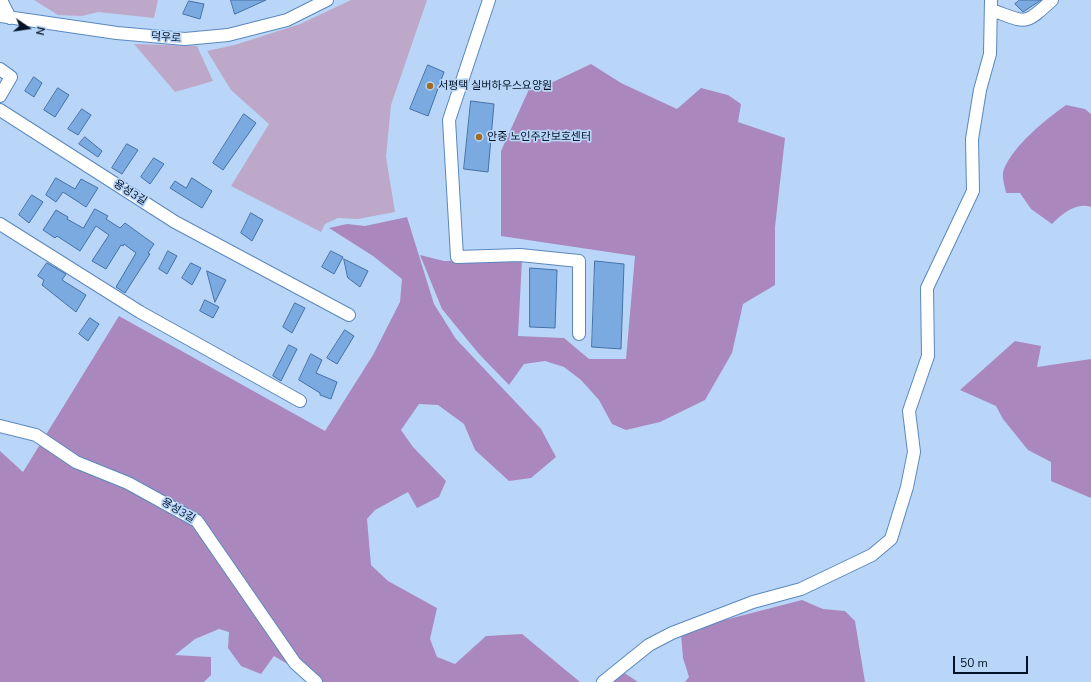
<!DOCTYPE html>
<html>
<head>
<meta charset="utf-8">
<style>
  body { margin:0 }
  #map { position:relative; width:1091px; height:682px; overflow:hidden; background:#b9d6f8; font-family:"Nunito Sans",sans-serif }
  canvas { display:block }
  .north { position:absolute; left:8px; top:8px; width:40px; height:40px; -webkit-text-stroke:3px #b9d6f8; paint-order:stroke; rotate:103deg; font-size:11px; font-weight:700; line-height:16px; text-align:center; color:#031327 }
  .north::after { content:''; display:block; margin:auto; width:14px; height:18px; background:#031327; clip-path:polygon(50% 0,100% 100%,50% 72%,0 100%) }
  .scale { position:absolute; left:953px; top:656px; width:75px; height:18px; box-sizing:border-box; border:2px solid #031327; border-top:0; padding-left:5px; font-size:12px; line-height:14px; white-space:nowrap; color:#031327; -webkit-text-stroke:3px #b9d6f8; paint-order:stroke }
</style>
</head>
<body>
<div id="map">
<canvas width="1091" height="682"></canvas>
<div class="north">N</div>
<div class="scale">50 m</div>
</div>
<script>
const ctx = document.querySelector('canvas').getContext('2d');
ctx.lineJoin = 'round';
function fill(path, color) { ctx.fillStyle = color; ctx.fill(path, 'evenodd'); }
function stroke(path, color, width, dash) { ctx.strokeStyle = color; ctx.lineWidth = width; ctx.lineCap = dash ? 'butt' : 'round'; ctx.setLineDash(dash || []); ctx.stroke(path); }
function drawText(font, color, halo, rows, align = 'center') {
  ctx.font = font + ' "Nunito Sans","Noto Sans KR",sans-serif'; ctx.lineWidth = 3.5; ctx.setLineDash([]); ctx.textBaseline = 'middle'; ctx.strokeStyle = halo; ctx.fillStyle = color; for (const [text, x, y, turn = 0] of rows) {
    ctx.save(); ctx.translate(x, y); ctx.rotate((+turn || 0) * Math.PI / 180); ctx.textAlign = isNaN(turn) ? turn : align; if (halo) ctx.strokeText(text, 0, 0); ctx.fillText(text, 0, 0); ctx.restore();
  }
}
fill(new Path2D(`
  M34 0H158L154 18 98 12 82 16 58 15Z
  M351 0H427L391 105 386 157 395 212 358 219 338 218 325 224 321 232 231 186 269 124 231 90 207 51 238 44 300 24Z
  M134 44 197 46 213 81 175 92Z`), '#bda8c9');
fill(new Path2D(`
  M591 64 621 83 677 109 701 88 728 95 741 104 738 122 785 138 775 227V285L743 304 732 353 705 400 660 422 626 430 612 424 599 400 581 380 564 367 545 361 524 364 509 385 479 354 442 309 420 255 444 261 522 260 518 336 564 338 589 359H626L635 256 501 236V151L530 87 553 82Z
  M1066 105 1085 109 1091 114V207C1076 202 1062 214 1052 224L1031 209 1020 193H1006C1005 187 1001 175 1004 169 1014 145 1045 120 1066 105Z
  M407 217 434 304 456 339 541 429 556 457 531 478 509 481 475 450 464 424 438 405 419 404 401 430 413 447 446 481 439 497 417 508 408 492 375 510 367 519 371 565 388 581 437 608 430 639 437 657 455 664 486 636 522 634 580 682H318L274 656 261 674 241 666 228 648 229 632 219 629 195 639 175 655 211 657V675L204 682H0V451L23 472 119 316 325 431 373 355 400 302 402 279 373 256 329 228 347 224 365 226Z
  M1015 341 1041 346 1037 367 1091 359V498L1051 481V462L1028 450 1003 419 996 406 960 390Z
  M802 600 823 609 845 611 855 621 865 682H685L689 677 683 658 681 634 713 623Z
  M623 672 638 682H609Z`), '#aa88bd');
const building = new Path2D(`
  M231 0H266L235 14Z
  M1020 0H1041L1023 12 1015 4Z
  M189 1 204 4 200 19 183 14Z
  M428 65 444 72 428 116 410 109Z
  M34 77 42 83 34 97 25 91Z
  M58 88 69 95 55 117 44 110Z
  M471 101 494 104 488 172 464 169Z
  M82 109 91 115 78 135 68 129Z
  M244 114 256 123 223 170 213 163Z
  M85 137 102 151 98 157 79 144Z
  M127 144 138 150 122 174 112 168Z
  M154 158 164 164 150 184 141 177Z
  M56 178 75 189 81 179 98 188 86 207 63 192 56 202 46 195Z
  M192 178 212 191 202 208 170 188 175 181 186 188Z
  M32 195 43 202 29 223 19 215Z
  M95 209 108 216 106 219 120 228 125 223 154 244 148 253 150 254 125 293 116 287 136 253 124 244 123 246 121 245 106 269 92 261 109 235 96 226 80 251 57 236 55 238 43 230 56 210 68 217 67 219 83 228Z
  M251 213 263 220 252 241 241 233Z
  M168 251 177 256 167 274 159 269Z
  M331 251 343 257 334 274 322 267Z
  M344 259 368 271 360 287 348 278Z
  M595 261 624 264 621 349 592 347Z
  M47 263 66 274 62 280 86 295 76 312 42 285 44 280 38 276Z
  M191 263 201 268 192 285 182 278Z
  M530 268 557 270 555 328 530 327Z
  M207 271 226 280 215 302Z
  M205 300 219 307 213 318 200 311Z
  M295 303 305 308 292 333 283 327Z
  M90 318 99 324 88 341 79 334Z
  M345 330 354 336 337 364 327 358Z
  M289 345 297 349 281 381 273 376Z
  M311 354 322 360 316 373 337 382 331 399 320 395V393L299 380Z`);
fill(building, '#7baae1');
stroke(building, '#4471a5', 1);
const minor = new Path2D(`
  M1 0 10 18
  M489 0 449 120 457 257 520 255 579 261V334
  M991 10C1027 22 1023 27 1052 0
  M0 16 117 33 185 39 228 35 287 20 327 0
  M0 69 11 77 0 96
  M0 110 175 222 349 315
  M0 224 140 312 300 401
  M0 426 36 435 76 462 128 483 197 521 295 663 316 682
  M603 682 649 645 672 633 753 602 801 589 872 555 891 539 907 487 914 452 909 411 928 356 927 288 973 191 972 139 980 90 990 54 991 0`);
stroke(minor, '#5a88bd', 14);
stroke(minor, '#fff', 12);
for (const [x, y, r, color] of [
  [430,86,4,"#9e6d22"],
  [479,137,4,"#9e6d22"]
]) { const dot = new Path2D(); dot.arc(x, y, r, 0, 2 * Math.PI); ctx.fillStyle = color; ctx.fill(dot); stroke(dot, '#b9d6f8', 1.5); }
drawText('11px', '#031327', '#b9d6f8', [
  ["덕우로",166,38,4],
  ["용성3길",130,193,33],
  ["용성3길",178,511,31]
]);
drawText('11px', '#031327', '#b9d6f8', [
  ["서평택 실버하우스요양원",438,86],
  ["안중 노인주간보호센터",487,137]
], 'left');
</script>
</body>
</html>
